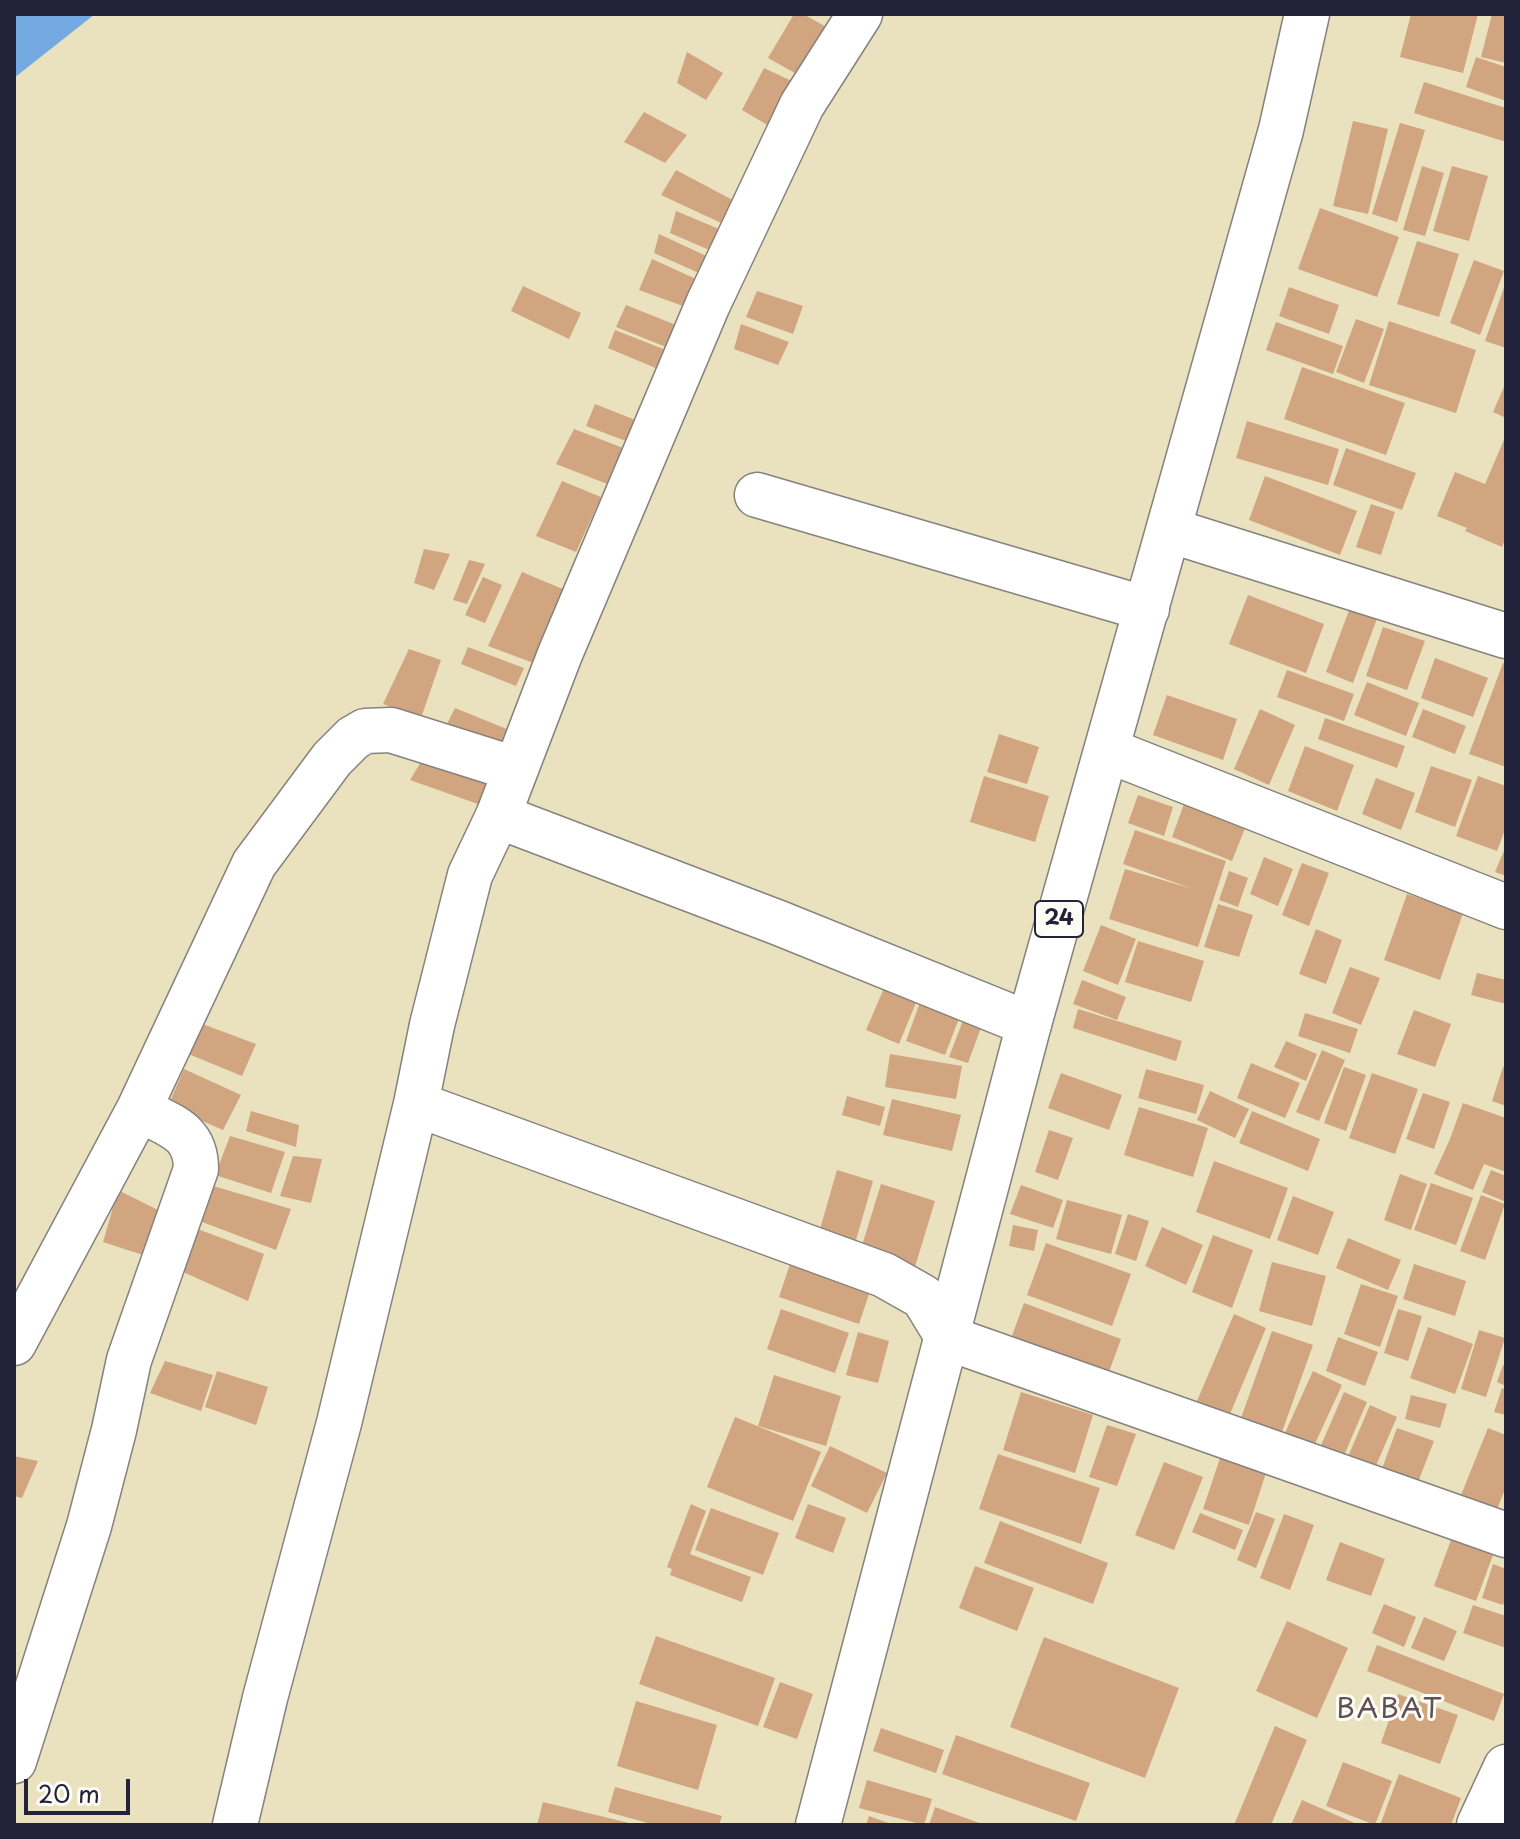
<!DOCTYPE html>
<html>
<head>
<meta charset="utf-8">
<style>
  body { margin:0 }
  #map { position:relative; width:1520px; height:1839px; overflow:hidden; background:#eae1bf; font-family:"Playpen Sans",sans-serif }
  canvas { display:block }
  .frame { position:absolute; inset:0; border:16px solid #22223b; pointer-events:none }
  .scale { position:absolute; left:24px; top:1779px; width:106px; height:36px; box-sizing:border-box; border:4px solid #22223b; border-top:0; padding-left:10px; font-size:24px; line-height:28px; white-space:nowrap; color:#22223b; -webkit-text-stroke:6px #fdfcf7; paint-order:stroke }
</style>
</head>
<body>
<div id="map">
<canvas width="1520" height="1839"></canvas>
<div class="frame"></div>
<div class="scale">20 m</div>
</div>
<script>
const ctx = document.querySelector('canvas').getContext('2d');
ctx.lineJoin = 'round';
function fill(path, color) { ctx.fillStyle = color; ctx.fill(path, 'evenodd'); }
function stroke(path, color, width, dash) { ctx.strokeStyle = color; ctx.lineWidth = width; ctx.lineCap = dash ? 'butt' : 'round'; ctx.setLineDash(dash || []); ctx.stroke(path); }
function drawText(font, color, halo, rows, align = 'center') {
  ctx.font = font + ' "Playpen Sans",sans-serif'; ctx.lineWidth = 6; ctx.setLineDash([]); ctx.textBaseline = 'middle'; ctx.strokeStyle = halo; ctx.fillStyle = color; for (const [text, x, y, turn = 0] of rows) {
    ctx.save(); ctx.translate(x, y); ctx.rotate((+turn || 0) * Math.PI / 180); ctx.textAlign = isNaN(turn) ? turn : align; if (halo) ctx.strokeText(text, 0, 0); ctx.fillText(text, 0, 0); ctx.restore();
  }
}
fill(new Path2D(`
  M14 14H95L14 78Z`), '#74a9e1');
fill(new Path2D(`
  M794 14H803L830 29 802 77 768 58Z
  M1411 14H1478L1463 73 1400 57Z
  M1492 14H1506V63L1481 57Z
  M687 52 723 73 706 100 677 83Z
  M1476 57 1506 67V101L1466 87Z
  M764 68 798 84 774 129 742 110Z
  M1424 82 1506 108V142L1414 113Z
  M644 112 687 135 665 163 624 142Z
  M1353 121 1388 129 1368 214 1333 206Z
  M1400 123 1425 130 1397 222 1372 214Z
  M1422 166 1444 173 1425 236 1403 230Z
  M1452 166 1488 176 1469 241 1433 231Z
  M676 170 744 206 732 228 661 195Z
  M1320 208 1399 237 1377 297 1298 269Z
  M676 211 731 234 721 255 670 233Z
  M659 234 715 260 708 277 654 253Z
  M1417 241 1459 254 1439 317 1397 304Z
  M652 259 707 284 694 310 639 290Z
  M1474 260 1504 271 1480 335 1450 323Z
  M1506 282V348L1485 341Z
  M523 286 581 313 569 339 511 311Z
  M1289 287 1339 305 1329 334 1279 316Z
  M757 291 803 306 793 334 746 317Z
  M626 305 686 329 676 351 616 327Z
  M1356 319 1384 329 1364 383 1336 372Z
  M1389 321 1476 350 1456 413 1369 385Z
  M1276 322 1343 346 1333 374 1266 350Z
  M741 324 789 342 778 365 734 349Z
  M615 330 676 354 665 372 608 348Z
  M1302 367 1405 403 1386 455 1284 419Z
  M1506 382V418L1493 412Z
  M595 404 643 423 634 444 586 426Z
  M1247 421 1339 449 1328 485 1236 458Z
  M574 429 631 451 615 487 556 464Z
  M1506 435V537L1502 547 1465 531 1467 528 1437 516 1455 472 1485 484Z
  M1346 448 1416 473 1402 510 1333 485Z
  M1265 476 1357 511 1340 555 1249 520Z
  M562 481 601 497 576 552 536 536Z
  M1371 504 1395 512 1381 555 1356 547Z
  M424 549 450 554 434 590 414 583Z
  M469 560 485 564 467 604 453 600Z
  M522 572 570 592 539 665 488 646Z
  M483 577 502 585 485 623 465 615Z
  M1248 595 1324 624 1306 673 1229 644Z
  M1351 605 1378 616 1353 683 1326 672Z
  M1383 627 1425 641 1407 690 1366 676Z
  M468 647 524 668 516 686 461 664Z
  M409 649 441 660 421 718 383 704Z
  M1435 658 1488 678 1473 717 1421 698Z
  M1503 663 1506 664V767L1469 754Z
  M1287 670 1354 694 1344 721 1277 697Z
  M1367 682 1419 703 1406 736 1354 715Z
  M1167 695 1237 719 1223 760 1153 735Z
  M455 708 524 736 509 765 441 736Z
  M1260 709 1295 725 1269 785 1234 769Z
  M1423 709 1466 726 1455 754 1412 737Z
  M1325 718 1405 746 1397 768 1318 739Z
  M999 734 1039 747 1027 784 987 772Z
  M1305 746 1354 765 1337 811 1288 791Z
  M430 747 508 774 492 809 410 780Z
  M1431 766 1472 780 1455 827 1415 812Z
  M984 776 1049 796 1035 842 970 822Z
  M1478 776 1506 786V827L1497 851 1456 836Z
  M1376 778 1415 793 1401 830 1362 814Z
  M1138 795 1173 807 1164 836 1128 823Z
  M1184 804 1245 828 1232 861 1172 837Z
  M1135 830 1226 861 1198 947 1109 919 1125 869 1193 889 1123 864Z
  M1506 846V876L1495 872Z
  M1264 857 1293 869 1278 906 1250 894Z
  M1302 863 1329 873 1309 926 1282 915Z
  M1229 871 1248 878 1238 907 1219 900Z
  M1407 894 1463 913 1440 980 1384 960Z
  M1218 904 1253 915 1239 957 1204 947Z
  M1101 925 1136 939 1118 985 1083 971Z
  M1316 929 1342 940 1326 984 1299 974Z
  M1138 941 1204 961 1191 1002 1125 982Z
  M1350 967 1380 978 1361 1025 1332 1013Z
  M1477 973 1506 980V1004L1471 995Z
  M888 979 920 993 899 1044 866 1030Z
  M1082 980 1126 997 1117 1020 1073 1004Z
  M923 994 963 1008 945 1055 906 1041Z
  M1078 1009 1182 1041 1176 1061 1073 1028Z
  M1414 1010 1451 1024 1435 1067 1397 1054Z
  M1305 1013 1358 1029 1350 1053 1298 1036Z
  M965 1015 983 1022 968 1063 949 1057Z
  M200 1023 256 1044 242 1076 186 1053Z
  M1286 1041 1317 1054 1306 1081 1274 1067Z
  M1322 1050 1345 1060 1319 1121 1296 1112Z
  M890 1054 962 1066 956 1099 885 1087Z
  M1251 1063 1300 1083 1285 1118 1237 1098Z
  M1344 1067 1366 1075 1346 1131 1324 1123Z
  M1503 1067 1506 1068V1106L1492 1101Z
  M184 1069 241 1095 223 1130 168 1106Z
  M1146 1069 1204 1085 1196 1114 1138 1098Z
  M1061 1073 1122 1095 1109 1130 1048 1108Z
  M1372 1073 1418 1089 1395 1154 1349 1138Z
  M1210 1091 1249 1109 1235 1138 1197 1120Z
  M1423 1093 1450 1102 1434 1149 1406 1139Z
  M847 1096 885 1107 880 1126 842 1115Z
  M892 1099 961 1115 952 1151 883 1135Z
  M1463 1103 1506 1118V1172L1484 1164 1473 1190 1434 1174 1450 1139Z
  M1139 1107 1208 1128 1193 1177 1124 1155Z
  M251 1111 299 1125 296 1147 246 1131Z
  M1252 1111 1320 1139 1308 1171 1239 1143Z
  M1049 1130 1073 1138 1058 1180 1035 1172Z
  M230 1136 285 1152 271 1193 215 1175Z
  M293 1156 322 1159 311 1203 280 1196Z
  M1214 1161 1288 1188 1270 1239 1196 1212Z
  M837 1170 873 1181 852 1254 816 1243Z
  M1491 1170 1506 1176V1202L1482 1192Z
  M1400 1174 1427 1184 1411 1230 1384 1220Z
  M1431 1183 1473 1198 1456 1245 1414 1230Z
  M881 1184 935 1201 914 1270 860 1252Z
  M210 1185 291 1209 276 1250 197 1220Z
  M1021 1185 1063 1200 1053 1228 1010 1214Z
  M118 1190 168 1215 149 1257 103 1242Z
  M1481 1195 1505 1204 1485 1260 1460 1251Z
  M1293 1196 1334 1212 1318 1255 1277 1240Z
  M1067 1200 1122 1215 1111 1254 1056 1239Z
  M1128 1214 1149 1221 1136 1261 1115 1254Z
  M1013 1225 1038 1230 1034 1251 1009 1246Z
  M1162 1227 1203 1245 1186 1285 1145 1266Z
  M195 1228 264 1254 248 1301 183 1272Z
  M1213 1235 1253 1250 1232 1308 1192 1292Z
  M1348 1238 1401 1260 1388 1290 1336 1268Z
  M1046 1243 1131 1274 1112 1326 1027 1295Z
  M793 1255 873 1282 859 1324 779 1297Z
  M1272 1262 1326 1276 1312 1326 1259 1311Z
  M1414 1264 1466 1281 1455 1316 1403 1299Z
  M1361 1284 1398 1296 1380 1347 1344 1334Z
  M1024 1303 1121 1339 1106 1380 1009 1344Z
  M781 1309 849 1333 835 1373 767 1349Z
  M1398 1309 1422 1316 1408 1361 1384 1353Z
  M1234 1314 1266 1328 1230 1414 1197 1401Z
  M1428 1327 1473 1344 1455 1394 1410 1378Z
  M1479 1330 1505 1338 1486 1397 1461 1389Z
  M1272 1331 1313 1345 1282 1432 1241 1418Z
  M858 1332 889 1341 878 1383 846 1375Z
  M1338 1337 1378 1352 1365 1386 1326 1371Z
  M165 1361 213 1375 201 1411 150 1393Z
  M1503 1365 1506 1367V1386L1497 1382Z
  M217 1371 268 1387 256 1425 205 1407Z
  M1313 1371 1342 1385 1313 1448 1284 1435Z
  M774 1375 841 1396 826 1446 758 1426Z
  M1502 1388 1506 1390V1415L1494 1412Z
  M1021 1392 1093 1415 1075 1473 1003 1450Z
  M1344 1392 1367 1402 1339 1467 1316 1457Z
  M1411 1395 1447 1404 1440 1428 1405 1419Z
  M1370 1405 1397 1417 1371 1477 1344 1466Z
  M735 1417 821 1452 793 1521 707 1487Z
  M1107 1425 1136 1434 1117 1486 1089 1477Z
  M1397 1428 1434 1441 1415 1490 1379 1477Z
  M1488 1428 1506 1435V1487L1493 1519 1457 1505Z
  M830 1446 887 1473 867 1513 811 1486Z
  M998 1454 1100 1488 1081 1544 979 1509Z
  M14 1456 38 1461 22 1498 14 1496Z
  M1220 1458 1266 1473 1249 1525 1203 1509Z
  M1164 1462 1203 1477 1174 1550 1135 1535Z
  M691 1504 706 1511 690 1554 751 1577 742 1602 670 1575 672 1569 667 1567Z
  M808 1504 846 1518 833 1553 795 1538Z
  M711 1508 779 1533 763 1575 695 1550Z
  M1256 1512 1275 1519 1256 1568 1237 1560Z
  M1200 1513 1243 1530 1235 1550 1192 1532Z
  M1284 1514 1314 1525 1290 1590 1260 1578Z
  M1000 1521 1108 1563 1093 1604 984 1563Z
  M1451 1540 1493 1555 1476 1601 1434 1586Z
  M1340 1542 1385 1559 1371 1596 1326 1580Z
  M1493 1564 1506 1569V1597L1503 1605 1482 1598Z
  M975 1566 1034 1588 1017 1631 959 1608Z
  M1384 1604 1416 1617 1404 1647 1372 1633Z
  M1473 1605 1506 1616V1648L1463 1633Z
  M1424 1617 1457 1631 1444 1661 1411 1648Z
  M1287 1621 1348 1648 1317 1718 1256 1691Z
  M656 1636 775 1678 758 1726 639 1684Z
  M1044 1637 1179 1688 1145 1778 1010 1727Z
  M1377 1645 1504 1694 1494 1721 1367 1671Z
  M780 1682 813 1694 797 1739 763 1727Z
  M1398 1694 1458 1715 1440 1764 1381 1743Z
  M636 1701 717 1725 698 1790 617 1766Z
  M1275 1726 1307 1740 1271 1825H1234Z
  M881 1728 944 1750 936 1773 873 1751Z
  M956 1735 1090 1783 1076 1821 942 1774Z
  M1343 1762 1392 1781 1375 1825 1326 1806Z
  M1399 1774 1461 1798 1451 1825H1380Z
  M867 1780 932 1799 924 1825 859 1808Z
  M615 1787 722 1816 719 1825H655L608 1812Z
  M1302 1800 1359 1825H1291Z
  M543 1802 633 1824V1825H537Z
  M935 1807 985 1825H929Z
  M869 1816 894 1825H866Z`), '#d1a580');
const minor = new Path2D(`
  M757 495 1147 609
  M1169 530 1506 636
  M1107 750 1506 907
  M498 816 779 923 1029 1024
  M416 1104 884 1275 923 1297 948 1338 1506 1535
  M14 1343 139 1109 254 864 332 759 353 738 365 731 391 730 515 769
  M14 1761 89 1526 114 1430 129 1360 196 1169C196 1130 169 1126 139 1109
  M235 1825 265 1698 339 1423 416 1104 432 1025 470 875 498 816 560 654 708 304 802 105 860 14
  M1479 1825 1506 1767`);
const highway = new Path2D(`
  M818 1825 1029 1024 1281 130 1307 14`);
stroke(minor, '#86827d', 47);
stroke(highway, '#86827d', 47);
stroke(minor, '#fff', 44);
stroke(highway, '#fff', 44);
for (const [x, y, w] of [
  [1059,919,48]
]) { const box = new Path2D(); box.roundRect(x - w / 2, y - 18, w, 36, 6); ctx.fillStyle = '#fdfcf7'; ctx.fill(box); stroke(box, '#22223b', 2); }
drawText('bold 22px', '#22223b', null, [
  ["24",1059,919]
]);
ctx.letterSpacing = '2px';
drawText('28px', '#5f5053', '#fdfcf7', [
  ["BABAT",1390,1710]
]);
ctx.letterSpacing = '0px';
</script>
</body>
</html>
